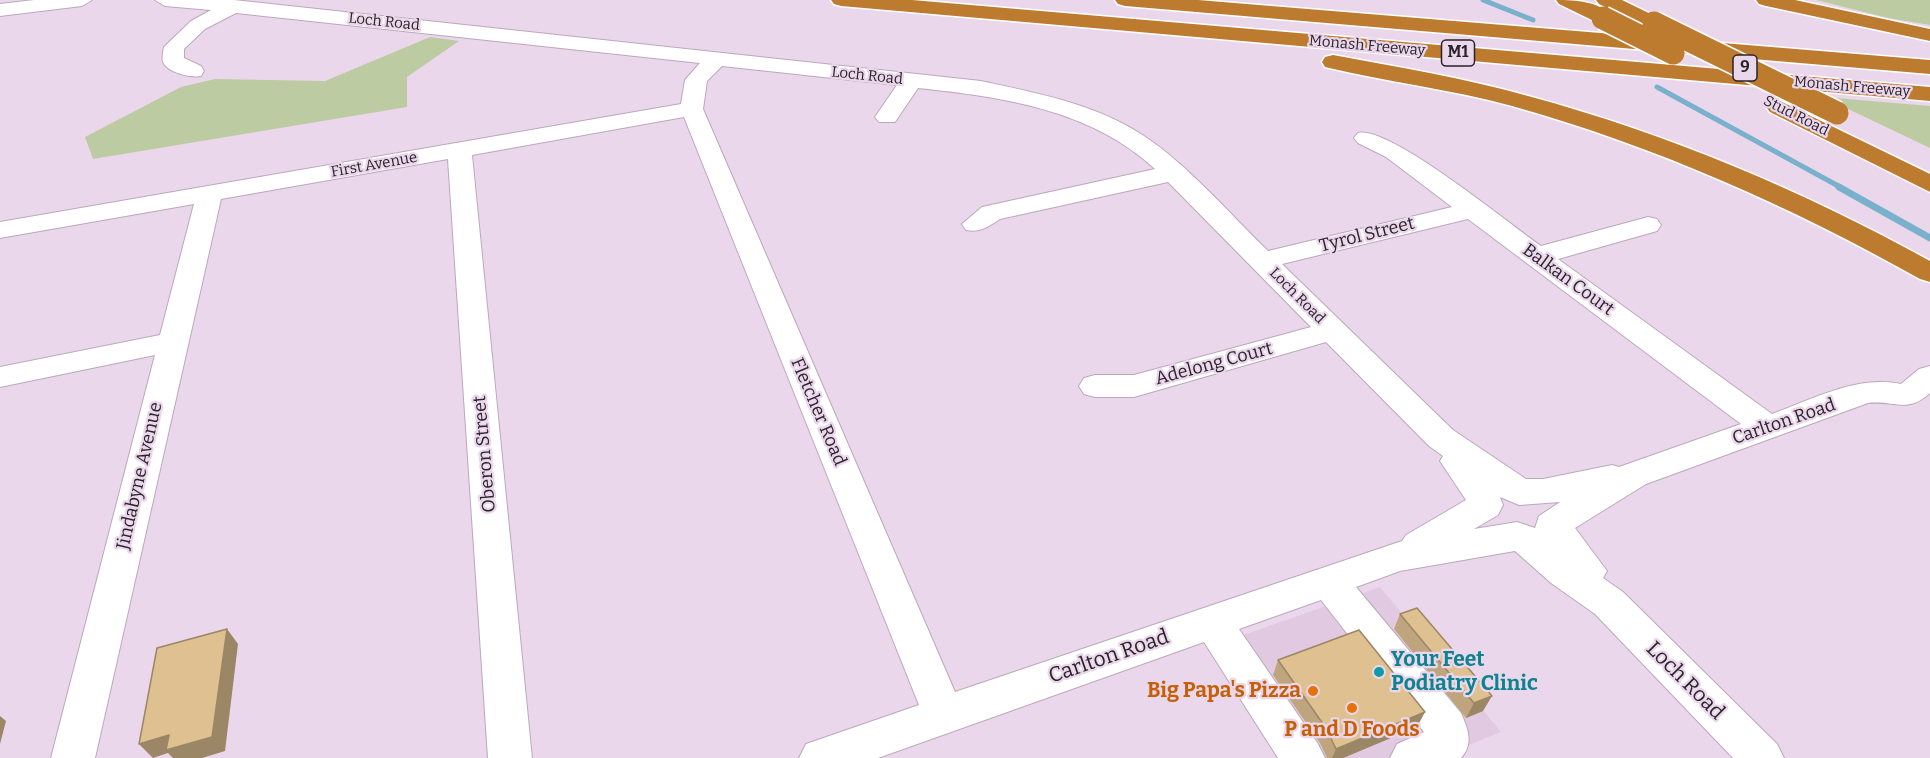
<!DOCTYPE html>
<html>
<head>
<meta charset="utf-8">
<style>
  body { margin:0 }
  canvas { display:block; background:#ebd7eb }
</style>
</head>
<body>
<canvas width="1930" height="758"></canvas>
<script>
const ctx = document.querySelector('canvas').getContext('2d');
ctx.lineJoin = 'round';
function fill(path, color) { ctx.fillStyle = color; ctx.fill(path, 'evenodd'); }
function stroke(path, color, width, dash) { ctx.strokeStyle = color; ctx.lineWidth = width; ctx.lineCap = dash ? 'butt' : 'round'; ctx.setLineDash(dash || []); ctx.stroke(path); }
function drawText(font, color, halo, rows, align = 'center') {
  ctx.font = font + ' Bitter,serif'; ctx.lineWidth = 4.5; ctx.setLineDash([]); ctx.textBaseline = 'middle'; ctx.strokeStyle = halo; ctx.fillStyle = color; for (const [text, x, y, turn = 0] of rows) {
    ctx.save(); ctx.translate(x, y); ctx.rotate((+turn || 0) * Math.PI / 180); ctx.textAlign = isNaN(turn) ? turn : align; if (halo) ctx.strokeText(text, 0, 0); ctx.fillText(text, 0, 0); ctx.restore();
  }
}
fill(new Path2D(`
  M1380 587 1501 732 1437 758H1294L1218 644Z`), '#e1c9e1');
fill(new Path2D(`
  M1816 0H1930V25L1888 18Z
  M430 37 459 41 407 77V107L93 159 85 137 181 87 215 79 325 81Z
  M1823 97 1930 106V148Z`), '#bccba1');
stroke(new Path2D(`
  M1483 0 1533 20
  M1657 87 1842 188`), '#79b1cc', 5);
stroke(new Path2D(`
  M1839 187 1930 238`), '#79b1cc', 7);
const minor = new Path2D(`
  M34 0H92L82 6 0 16V4Z
  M155 0H234L981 81C1037 93 1096 104 1144 136 1188 165 1231 215 1268 251L1452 207 1386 157 1358 143 1354 138 1358 133C1389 125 1509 224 1541 246L1648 217 1657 219 1661 225 1657 231 1558 259 1772 414C1813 399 1857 375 1901 384L1919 369 1930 366V393C1907 414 1895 400 1868 403L1646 484 1575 528 1607 571 1603 578 1623 592 1777 744 1784 758H1733L1595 614 1551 583 1515 551 1400 571 1356 587 1461 713C1468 729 1474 744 1461 758H1390L1397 744 1424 732 1321 600 1239 629 1318 744 1325 758H1278L1204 642 878 758H799L806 744 919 705 684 117 472 155 532 758H488L448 159 221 199 95 758H51L155 355 0 387V367L160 335 194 204 0 238V222L681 104 685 80 700 63 236 13 205 29 184 49V58L201 66 204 71 201 76C191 78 168 73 163 62 162 58 163 51 164 47L191 21 211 10 165 6ZM722 66 897 85 875 117 879 122H895L918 88C1002 97 1090 109 1155 169L982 207 962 224 966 230C980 233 988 227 1000 219L1168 182 1311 327 1134 375H1095L1084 378 1079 386 1084 394 1095 397H1134L1326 342 1429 446 1443 456 1440 461 1466 500 1406 535 1402 541 955 692 703 109 707 81ZM1468 219 1741 424 1619 467 1612 465 1543 479H1526L1453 430 1282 264ZM1500 497 1519 505 1560 502 1539 516 1535 528 1517 522 1474 529 1498 515 1503 505Z`);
const highway = new Path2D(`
  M831 0H912L1930 87V101L841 6 834 4Z
  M1115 0H1198L1930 60V74L1125 6 1118 4Z
  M1556 0C1575 0 1601 1 1613 18L1610 22H1596L1559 4Z
  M1596 0H1622L1661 19 1664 23 1661 27H1647L1599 4Z
  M1756 0H1795L1930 29V41L1766 6 1759 4Z
  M1333 55C1398 67 1464 78 1528 96 1669 134 1803 191 1930 261V282L1920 279C1790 206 1655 146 1512 106 1450 89 1387 82 1325 67L1322 62 1325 57Z
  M1778 100 1930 174V192L1770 112 1766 107 1770 102Z`);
stroke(minor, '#bba8bb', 2);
stroke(highway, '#fff', 3);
fill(minor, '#fff');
fill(highway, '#bc7b2e');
const highwayBridge = new Path2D(`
  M1603 18 1673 53
  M1654 23 1837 113`);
stroke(highwayBridge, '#fff', 26, []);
stroke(highwayBridge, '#bc7b2e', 23);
fill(new Path2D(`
  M1400 614 1483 711 1466 718 1394 629Z
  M1278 660 1417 727 1343 758H1327L1320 743 1273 675Z`), '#bfa57d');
fill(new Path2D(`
  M227 629 238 644 225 751 202 758H173L168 753 153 758 139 744Z
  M1492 696 1483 711 1466 718 1474 703Z
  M1425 712 1417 727 1343 758H1332L1336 749Z
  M0 716 6 721 0 744Z`), '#9b8666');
const building = new Path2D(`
  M1417 608 1492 696 1474 703 1400 614Z
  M227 629 212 737 166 750 169 735 139 744 157 648Z
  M1359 630 1425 712 1336 749 1326 728 1278 660Z`);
fill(building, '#dec091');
stroke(building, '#9b8666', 1.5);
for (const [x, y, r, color] of [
  [1379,672,6,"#0f9aa8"],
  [1313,691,6,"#e8710a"],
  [1352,708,6,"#e8710a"]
]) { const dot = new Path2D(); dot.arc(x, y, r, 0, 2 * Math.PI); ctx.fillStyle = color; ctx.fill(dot); stroke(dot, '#ebd7eb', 2); }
drawText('15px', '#2a232a', '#ebd7eb', [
  ["Loch Road",384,22,6],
  ["Monash Freeway",1367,46,5],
  ["Loch Road",867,76,6],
  ["Monash Freeway",1852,87,5],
  ["Stud Road",1796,116,27],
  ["First Avenue",374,165,-10],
  ["Loch Road",1297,296,45]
]);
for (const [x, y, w] of [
  [1458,53,33],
  [1745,68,24]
]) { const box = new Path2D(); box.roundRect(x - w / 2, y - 13, w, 26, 4.5); ctx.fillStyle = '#ebd7eb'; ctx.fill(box); stroke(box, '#2a232a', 1.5); }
drawText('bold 16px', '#2a232a', null, [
  ["M1",1458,53],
  ["9",1745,68]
]);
drawText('18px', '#2a232a', '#ebd7eb', [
  ["Tyrol Street",1367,235,-14],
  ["Balkan Court",1568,280,36],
  ["Adelong Court",1214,364,-15],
  ["Fletcher Road",818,412,67],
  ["Carlton Road",1784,422,-19],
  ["Oberon Street",485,454,-95],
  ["Jindabyne Avenue",140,476,-77]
]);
drawText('21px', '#2a232a', '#ebd7eb', [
  ["Carlton Road",1109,657,-19],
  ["Loch Road",1685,681,45]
]);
drawText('bold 21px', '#0d838f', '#ebd7eb', [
  ["Your Feet",1391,660],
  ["Podiatry Clinic",1391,684]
], 'left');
drawText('bold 21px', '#c56008', '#ebd7eb', [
  ["Big Papa's Pizza",1301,691],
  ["P and D Foods",1352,730,"center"]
], 'right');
</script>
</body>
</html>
